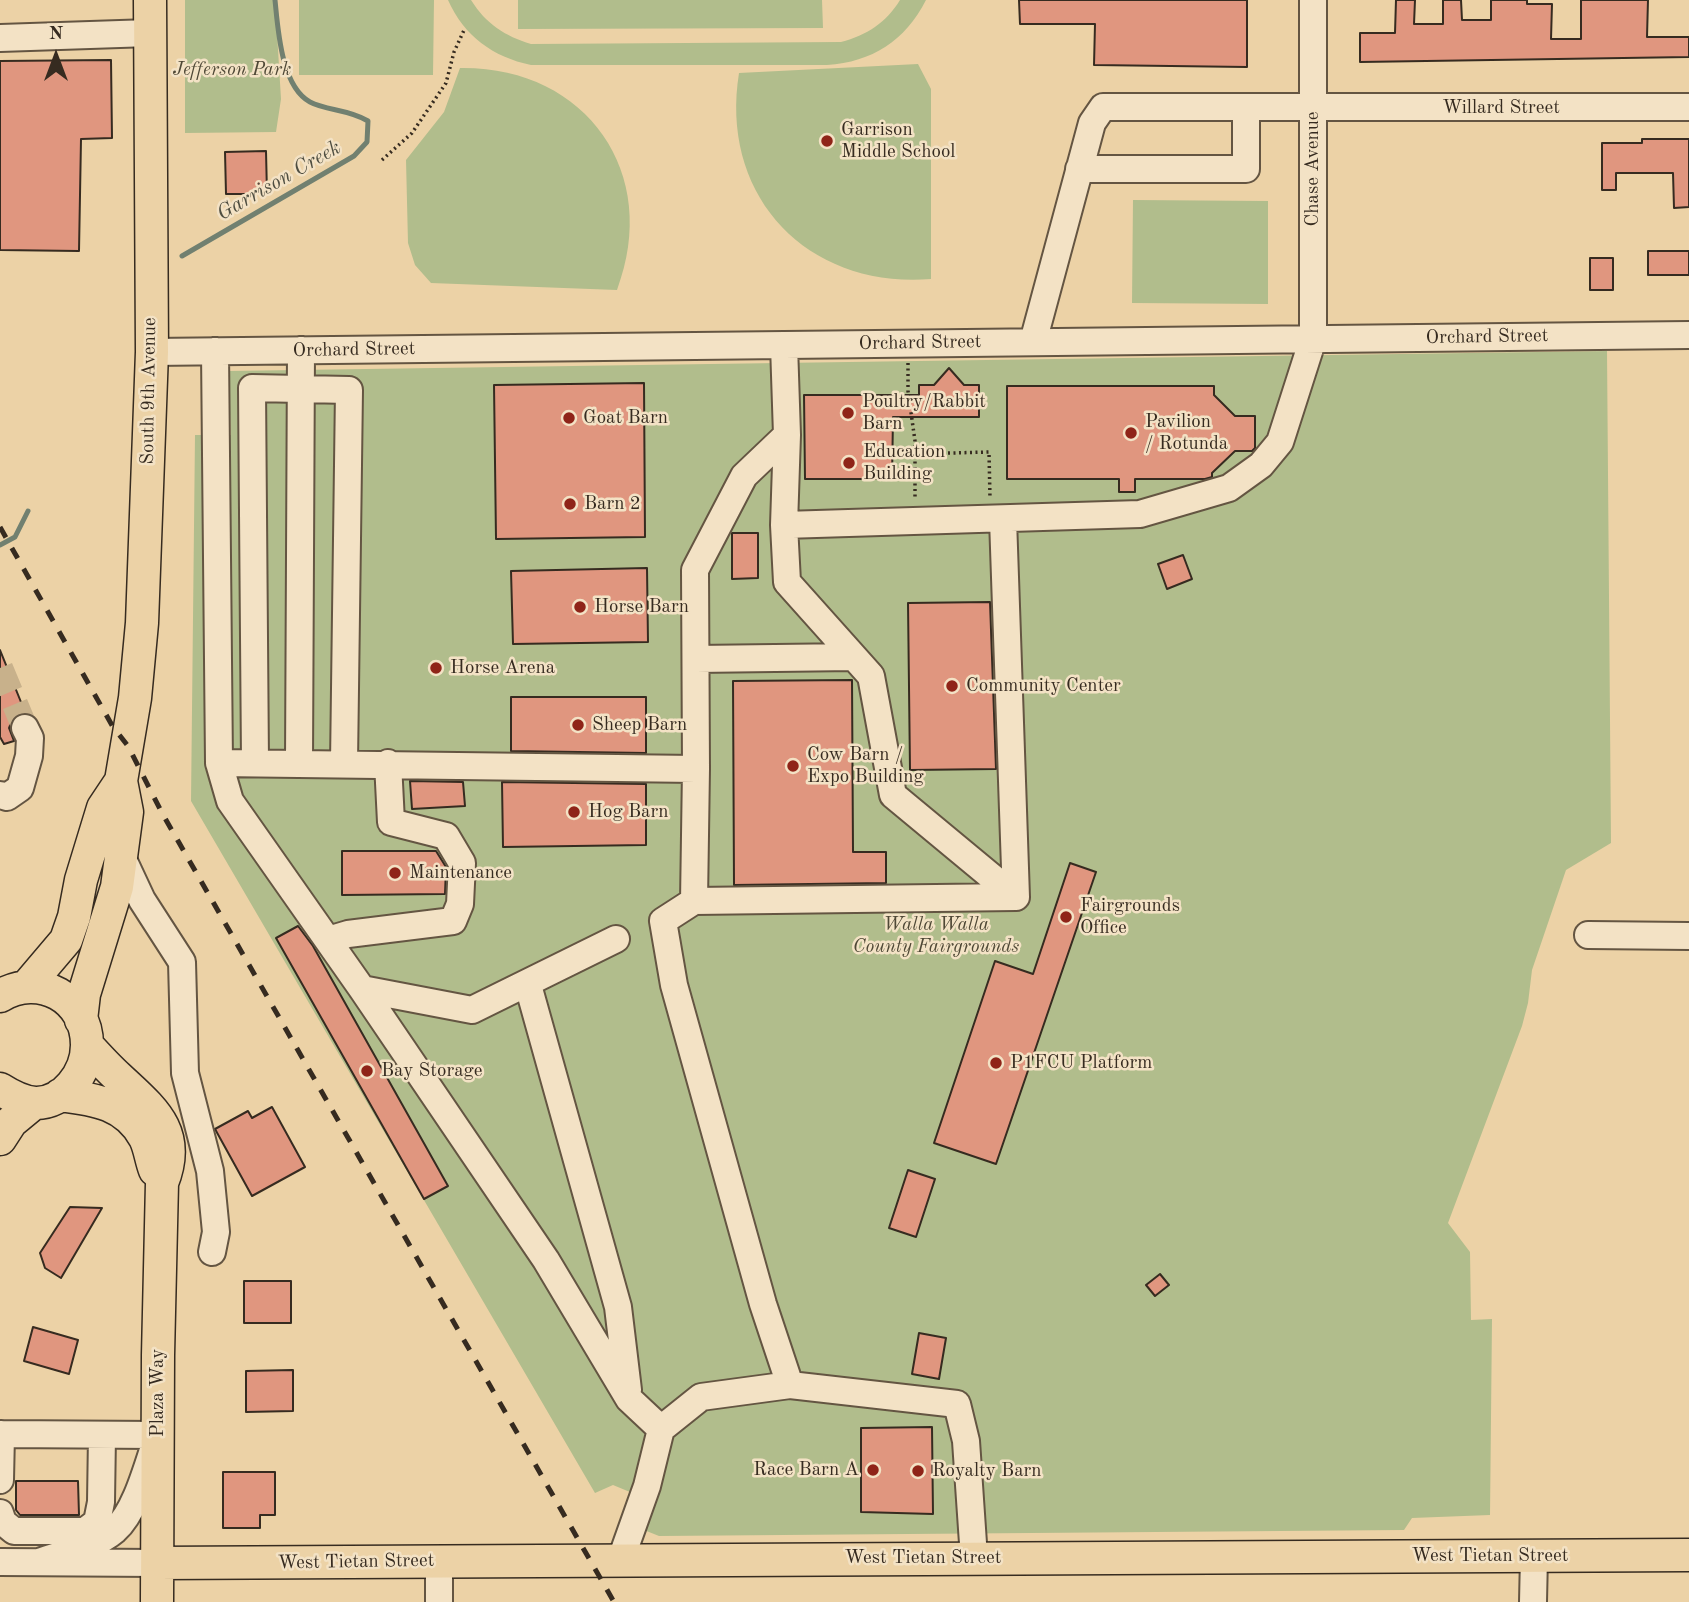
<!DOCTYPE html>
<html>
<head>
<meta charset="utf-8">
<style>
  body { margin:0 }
  #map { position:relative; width:1689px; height:1602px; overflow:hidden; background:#ecd2a6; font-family:"Old Standard TT",serif }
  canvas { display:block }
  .north { position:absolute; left:21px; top:21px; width:70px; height:70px; -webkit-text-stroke:5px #f3e2c5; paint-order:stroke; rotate:0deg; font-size:19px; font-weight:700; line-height:28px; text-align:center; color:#362b20 }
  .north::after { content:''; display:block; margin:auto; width:24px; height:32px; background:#362b20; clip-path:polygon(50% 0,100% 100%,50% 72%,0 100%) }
</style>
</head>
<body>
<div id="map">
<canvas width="1689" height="1602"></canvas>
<div class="north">N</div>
</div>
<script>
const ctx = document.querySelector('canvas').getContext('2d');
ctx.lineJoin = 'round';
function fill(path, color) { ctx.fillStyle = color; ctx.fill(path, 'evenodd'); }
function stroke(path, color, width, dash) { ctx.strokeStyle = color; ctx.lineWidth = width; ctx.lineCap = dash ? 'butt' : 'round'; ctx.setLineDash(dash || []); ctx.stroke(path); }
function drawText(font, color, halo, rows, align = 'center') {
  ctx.font = font + ' "Old Standard TT",serif'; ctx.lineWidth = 5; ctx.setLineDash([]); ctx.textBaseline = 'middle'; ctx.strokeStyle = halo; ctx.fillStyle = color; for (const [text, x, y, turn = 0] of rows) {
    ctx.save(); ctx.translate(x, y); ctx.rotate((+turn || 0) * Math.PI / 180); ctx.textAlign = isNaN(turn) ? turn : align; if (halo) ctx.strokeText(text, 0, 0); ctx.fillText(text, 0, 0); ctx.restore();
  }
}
fill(new Path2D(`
  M185 0H275L281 99 276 132 185 133Z
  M299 0H434L433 75H299Z
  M448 0H471C486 24 505 36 531 44L841 42C867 35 886 23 900 0H926C905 41 872 62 827 65H531C493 57 464 36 448 0Z
  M518 0H822L823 28 518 29Z
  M918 64 931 89V279C807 289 719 196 739 73Z
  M460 68C585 66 662 172 617 290L431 283 415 265 408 243 406 160 444 112Z
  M1133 200 1268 201V304L1132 303Z
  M1607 351 1611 843 1566 870 1532 970 1528 1003 1522 1026 1448 1223 1470 1252 1471 1320 1492 1319 1490 1515 1412 1518 1404 1530 659 1536 644 1530 654 1502 613 1485 595 1493 191 801 195 435H231L228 371Z`), '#b1bd8c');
stroke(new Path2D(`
  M182 256 354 156 367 142 368 121C348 109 327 111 310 102 281 86 278 29 275 0
  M0 545 15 537 28 511`), '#718070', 5);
const building = new Path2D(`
  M1019 0H1247V67L1094 65 1095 24H1020Z
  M1396 0H1415L1414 24H1443V0H1461L1462 20H1491V0H1527V4H1552L1551 39H1581V0H1648L1647 37H1689V57L1360 62V33H1395Z
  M111 60 112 138 81 139 79 251 0 250V61Z
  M1642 139H1689V207L1674 208 1673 173H1616V190H1602V143H1642Z
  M266 151 267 194H226L225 152Z
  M1648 251H1689V275H1648Z
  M1590 258H1613V290H1590Z
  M949 368 964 385H979V417H893L892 479H805L804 395H919V385H934Z
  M644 383 645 537 496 539 494 385Z
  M1007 386H1214V395L1235 416H1255V448L1252 451H1235L1212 473V477L1205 479H1135V492H1119V479H1007Z
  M732 533H758V578L732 579Z
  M1183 555 1192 579 1167 589 1158 564Z
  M647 568 648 642 513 644 511 571Z
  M990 602 996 769 910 770 908 603Z
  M0 650 25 712 17 714 12 720 9 728 14 741 4 744 0 737Z
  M852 680 853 852H886V883L734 885 733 681Z
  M511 697H646V753L511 751Z
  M410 781 463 782 465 806 412 809Z
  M502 782 646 784V845L503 847Z
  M342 851H436L446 867 445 894 342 895Z
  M1070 863 1096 872 996 1164 934 1143 995 961 1033 974Z
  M298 926 313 946 448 1186 424 1199 276 938Z
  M272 1107 305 1167 252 1196 215 1129 248 1111 252 1118Z
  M908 1170 935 1179 916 1237 889 1228Z
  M70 1207 102 1208 61 1278 45 1268 40 1253Z
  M1160 1274 1169 1285 1155 1296 1146 1285Z
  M244 1281H291V1323H244Z
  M33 1327 78 1340 69 1374 24 1361Z
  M919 1333 946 1338 939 1379 912 1374Z
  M293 1370V1411L246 1412V1371Z
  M932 1427 933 1514 861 1512V1428Z
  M223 1472H275V1515H260V1528H223Z
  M16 1481H78L79 1515H20L16 1510Z`);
fill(building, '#e0967f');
stroke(building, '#362b20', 2);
stroke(new Path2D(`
  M0 668 25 728`), '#c8b18b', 26, [26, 13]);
const minor = new Path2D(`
  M0 38 150 33
  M1079 169H1246V108
  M1033 342 1092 123 1103 107H1689
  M784 345 787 435 784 525 1140 514 1229 488 1261 465 1280 442 1313 339V0
  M215 351 219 763
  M152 352 1689 335
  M787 435 744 476 695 570 696 769 694 901 1016 897
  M1003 519 1016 897
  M784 525 787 582 871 676 893 795 1016 897
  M696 659 854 657
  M255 762 252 388 349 390 344 763
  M299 762 301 350
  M696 769 219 763 230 801 362 989 546 1260 629 1399 661 1429 701 1397 790 1385 957 1404 966 1441 974 1558
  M0 795 7 797 20 788 29 756 30 738 25 728
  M121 855 142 900 182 962 185 1073 210 1171 216 1232 212 1252
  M694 901 663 921 674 985 763 1304 790 1385
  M1588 935 1689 936
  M328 940 348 934 453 921 460 904 462 863 446 836 391 822 388 763
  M528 985 618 1307 628 1390
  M362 989 472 1010 616 939
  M0 1434 158 1435C148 1463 137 1510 115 1530 95 1547 63 1553 39 1562
  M0 1480 1 1434
  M0 1513 3 1522 14 1531H85L97 1522 101 1502 102 1435
  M621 1559 647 1486 661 1429
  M0 1562 158 1563
  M439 1602V1561
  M1533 1602 1534 1556`);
const major = new Path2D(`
  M27 986 66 940 74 917 81 880 103 808 121 781
  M0 996C39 972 87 998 87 1045 87 1073 64 1104 35 1103 22 1102 11 1096 0 1089
  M81 1020 84 994 117 887 127 812 121 781 135 698 142 623 152 352 150 0
  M87 1045C97 1056 107 1067 118 1077 152 1109 183 1131 162 1183L158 1355 157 1602
  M60 1095C95 1099 127 1104 145 1138 150 1148 151 1160 155 1170
  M0 1139 11 1122 34 1103
  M158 1563 1689 1555`);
stroke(minor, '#645542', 30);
stroke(major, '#362b20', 35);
stroke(new Path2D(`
  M382 160 412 133 446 83 454 52 465 28
  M908 363V391L915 441V498
  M915 454 989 452 990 498`), '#362b20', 3.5, [2, 3.5]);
stroke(minor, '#f3e2c5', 26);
stroke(major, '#ecd2a6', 32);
stroke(new Path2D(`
  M0 527 113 727 128 746 162 813 614 1602`), '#362b20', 5, [12, 12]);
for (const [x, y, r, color] of [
  [827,141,7,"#8f2418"],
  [848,413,7,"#8f2418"],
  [569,418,7,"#8f2418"],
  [1131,433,7,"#8f2418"],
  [849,463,7,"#8f2418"],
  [570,504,7,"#8f2418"],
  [580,607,7,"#8f2418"],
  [436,668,7,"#8f2418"],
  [952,686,7,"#8f2418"],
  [578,725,7,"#8f2418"],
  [793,766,7,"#8f2418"],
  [574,812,7,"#8f2418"],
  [395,873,7,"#8f2418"],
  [1066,917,7,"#8f2418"],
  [996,1063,7,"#8f2418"],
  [367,1071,7,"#8f2418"],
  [873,1470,7,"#8f2418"],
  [918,1471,7,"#8f2418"]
]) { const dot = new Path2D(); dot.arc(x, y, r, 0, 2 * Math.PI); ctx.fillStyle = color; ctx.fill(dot); stroke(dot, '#f3e2c5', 2.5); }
drawText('italic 19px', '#4f4836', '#f3e2c5', [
  ["Jefferson Park",232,70],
  ["Walla Walla",936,925],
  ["County Fairgrounds",936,947]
]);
drawText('19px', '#362b20', '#f3e2c5', [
  ["Willard Street",1501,108],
  ["Chase Avenue",1313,169,-90],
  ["Orchard Street",1487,337,-1],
  ["Orchard Street",920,343,-1],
  ["Orchard Street",354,350,-1],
  ["South 9th Avenue",149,391,-89],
  ["Plaza Way",158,1393,-90],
  ["West Tietan Street",1490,1556],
  ["West Tietan Street",923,1558],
  ["West Tietan Street",356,1562,-1]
]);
drawText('19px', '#362b20', '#f3e2c5', [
  ["Garrison",841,130],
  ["Middle School",841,152],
  ["Poultry/Rabbit",862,402],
  ["Barn",862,424],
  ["Goat Barn",583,418],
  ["Pavilion",1145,422],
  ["/ Rotunda",1145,444],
  ["Education",863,452],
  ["Building",863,474],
  ["Barn 2",584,504],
  ["Horse Barn",594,607],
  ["Horse Arena",450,668],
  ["Community Center",966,686],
  ["Sheep Barn",592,725],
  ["Cow Barn /",807,755],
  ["Expo Building",807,777],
  ["Hog Barn",588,812],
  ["Maintenance",409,873],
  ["Fairgrounds",1080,906],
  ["Office",1080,928],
  ["P1FCU Platform",1010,1063],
  ["Bay Storage",381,1071],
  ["Race Barn A",859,1470,"right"],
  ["Royalty Barn",932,1471]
], 'left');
drawText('italic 21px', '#4f4e41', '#f3e2c5', [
  ["Garrison Creek",279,181,-30]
]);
</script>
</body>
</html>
